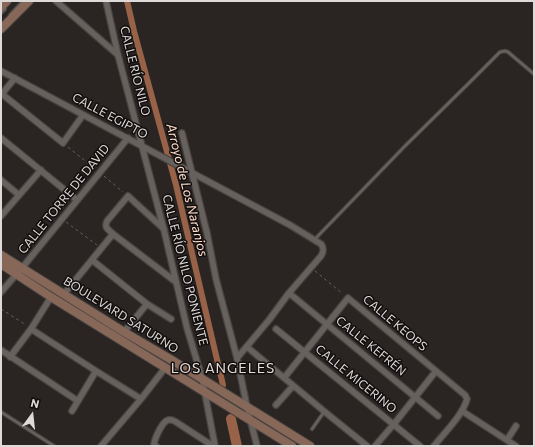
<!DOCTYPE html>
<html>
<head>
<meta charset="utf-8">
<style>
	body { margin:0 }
	#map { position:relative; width:535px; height:447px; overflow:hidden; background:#2a2522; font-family:Commissioner,sans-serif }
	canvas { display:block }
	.frame { position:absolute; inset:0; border:2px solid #dedad9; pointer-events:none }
	.north { position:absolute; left:12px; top:395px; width:40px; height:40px; -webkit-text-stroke:3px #110e0d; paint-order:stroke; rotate:15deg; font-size:11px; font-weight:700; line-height:16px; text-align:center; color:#dedad9 }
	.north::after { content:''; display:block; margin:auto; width:14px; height:18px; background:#dedad9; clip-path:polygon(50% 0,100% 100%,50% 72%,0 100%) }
</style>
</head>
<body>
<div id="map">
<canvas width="535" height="447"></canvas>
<div class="frame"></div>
<div class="north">N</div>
</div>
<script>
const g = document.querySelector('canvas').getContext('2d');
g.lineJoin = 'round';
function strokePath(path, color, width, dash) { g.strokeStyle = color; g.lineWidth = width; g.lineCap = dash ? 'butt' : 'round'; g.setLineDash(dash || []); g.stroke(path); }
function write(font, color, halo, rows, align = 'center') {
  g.font = font + ' Commissioner,sans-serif'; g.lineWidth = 3; g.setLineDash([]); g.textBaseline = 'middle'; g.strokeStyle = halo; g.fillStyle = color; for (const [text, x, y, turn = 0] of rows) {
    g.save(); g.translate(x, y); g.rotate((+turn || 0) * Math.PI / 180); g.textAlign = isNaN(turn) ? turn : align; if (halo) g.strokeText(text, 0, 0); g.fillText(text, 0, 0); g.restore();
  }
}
const canal = new Path2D(`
	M 127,1 L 134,31 L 176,185 L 223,385`);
const river = new Path2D(`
	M 231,419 L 237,446`);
const path = new Path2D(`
	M 68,147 L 95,169
	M 104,176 L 123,192
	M 66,222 L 97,245
	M 315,271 L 343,294
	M 1,309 L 26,325`);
const lane = new Path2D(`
	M 1,13 L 5,9
	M 10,15 L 23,1
	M 315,239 L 405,146 L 470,82 L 500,52 L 505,51 L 508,52 L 534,74
	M 1,412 L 54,446
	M 312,429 L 324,412`);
const street = new Path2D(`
	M 56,1 L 118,55
	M 106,1 L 118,55 L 164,230 L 187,328 L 202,378 L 215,446
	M 1,71 L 290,225 L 321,244 C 324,248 324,251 321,256 L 289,293 L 269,320 L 237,358
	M 2,94 L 63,143 L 83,115
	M 1,95 L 15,78
	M 182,133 L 207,233 L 216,279 L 237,358 L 247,407 L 257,446
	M 1,138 L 77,200
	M 1,180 L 19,195
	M 1,216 L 41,170
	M 164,229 L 128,196 L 107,221 C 104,228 108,229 113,234 L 176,282
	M 92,260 L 147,304 L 171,319
	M 1,292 L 22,268 L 128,138
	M 289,293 L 438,416
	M 64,294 L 113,234
	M 31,329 L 96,371 L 141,399
	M 276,329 L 420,446
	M 124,332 L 147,304
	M 247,347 L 325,412 L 367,446
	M 1,350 L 78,401
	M 10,357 L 31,329 L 51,297
	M 284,378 L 348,298 L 465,395 L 467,399 C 463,415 444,433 434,446
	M 276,405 L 293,386
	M 72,411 L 96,371
	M 462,411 L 516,446
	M 507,440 L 516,426
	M 101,446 L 141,399 L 165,368
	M 156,446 L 154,444 C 155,438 161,425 166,421 C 169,419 173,420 176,422 L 213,446
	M 375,446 L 394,424 L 436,371`);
const secondary = new Path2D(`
	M 1,7 L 7,1
	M 1,29 L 29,1
	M 1,255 L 124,332 L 170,359 L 310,446
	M 1,264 L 51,297 L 292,446`);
const streetNames = [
	["CALLE RÍO NILO",135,71,76],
	["CALLE EGIPTO",110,116,28],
	["CALLE TORRE DE DAVID",64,199,-51],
	["CALLE RÍO NILO PONIENTE",185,270,76],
	["BOULEVARD SATURNO",121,315,32],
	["CALLE KEOPS",395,323,40],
	["CALLE KEFRÉN",371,346,39],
	["CALLE MICERINO",356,379,39]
];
const waterNames = [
	["Arroyo de Los Naranjos",187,190,76]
];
const quarterNames = [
	["LOS ANGELES",223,368]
];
strokePath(canal, '#986249', 6);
strokePath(river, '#986249', 10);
strokePath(lane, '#474341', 4.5);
strokePath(street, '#474341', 8);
strokePath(secondary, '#474341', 10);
strokePath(path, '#65605e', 1, [3, 3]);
strokePath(lane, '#67615e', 2.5);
strokePath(street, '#67615e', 5.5);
strokePath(secondary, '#876757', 8);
write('12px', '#dedad9', '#110e0d', streetNames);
write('italic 13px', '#fddbcb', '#110e0d', waterNames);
g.letterSpacing = '1px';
write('14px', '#e4dcd9', '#110e0d', quarterNames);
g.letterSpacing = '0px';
</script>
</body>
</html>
